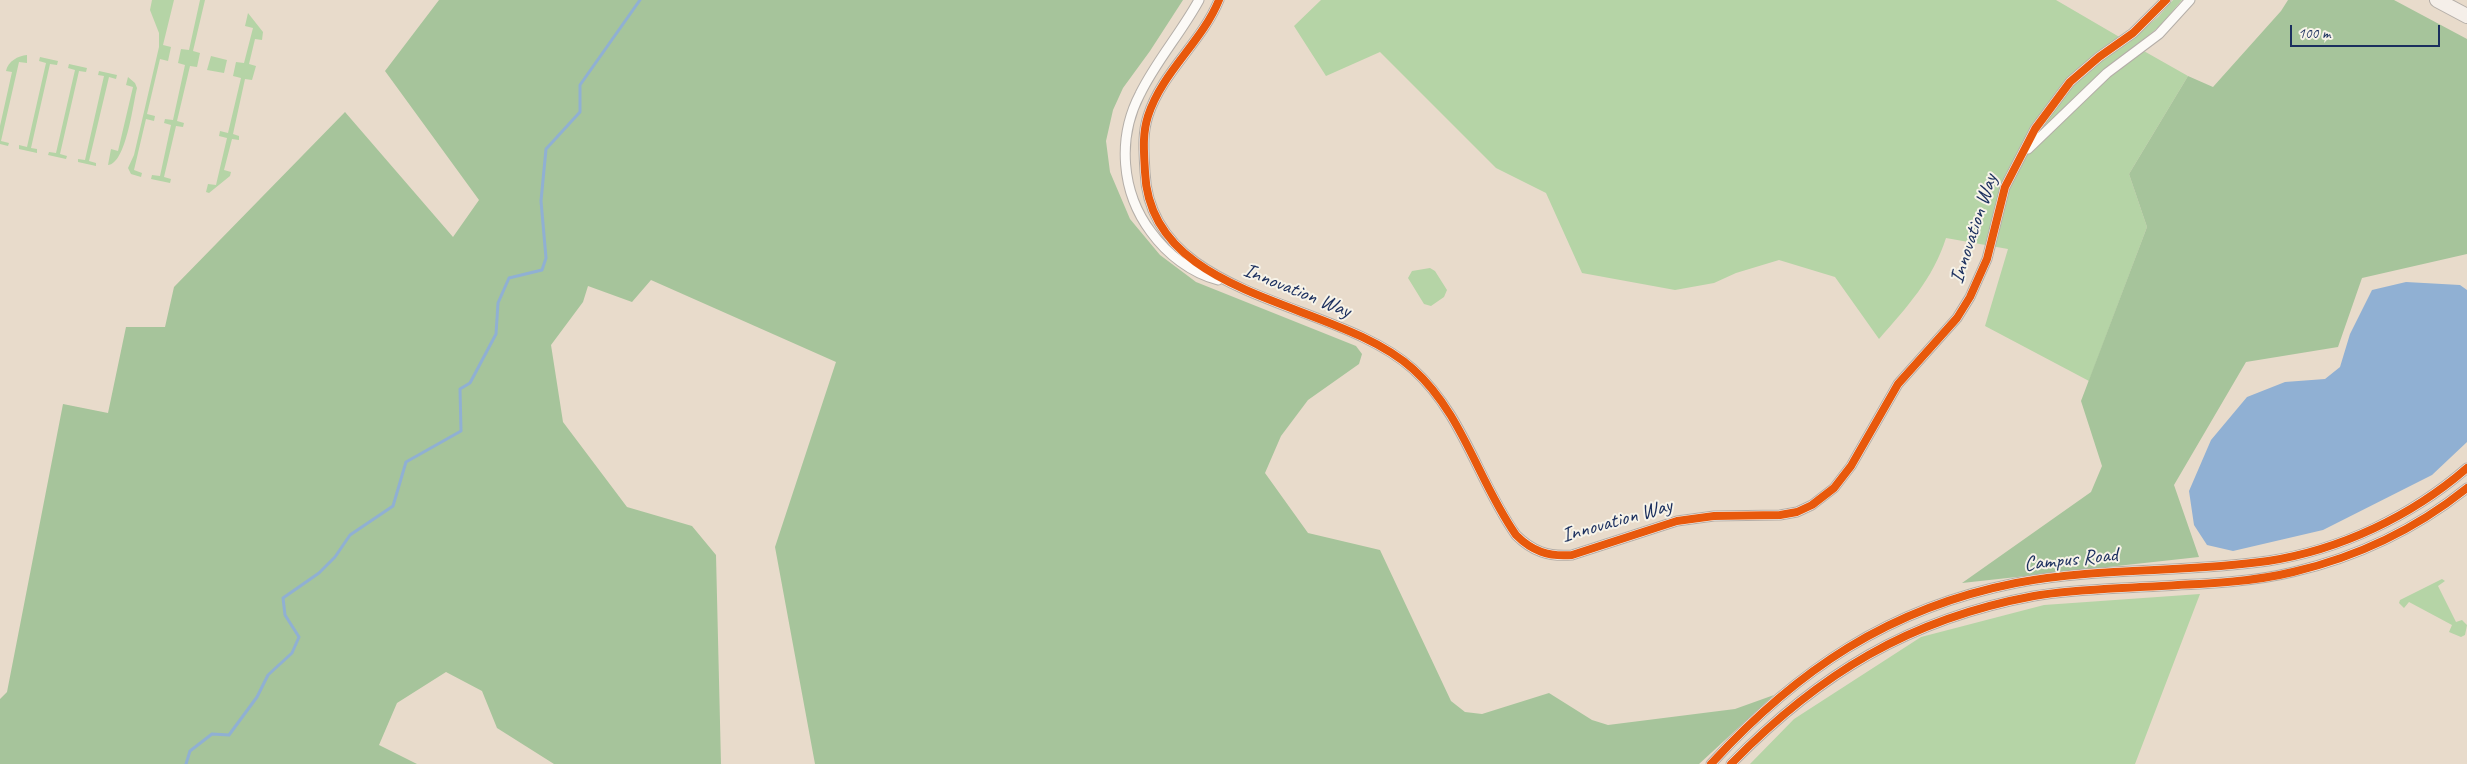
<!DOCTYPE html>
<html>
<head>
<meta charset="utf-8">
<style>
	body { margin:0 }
	#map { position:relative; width:2467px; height:764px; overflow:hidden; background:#e8dbcb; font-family:Caveat,sans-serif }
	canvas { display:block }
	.scale { position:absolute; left:2290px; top:25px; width:150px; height:22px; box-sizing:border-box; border:2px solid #1b2f5e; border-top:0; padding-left:6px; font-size:15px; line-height:18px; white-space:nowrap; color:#1b2f5e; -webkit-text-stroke:4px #f7f3e8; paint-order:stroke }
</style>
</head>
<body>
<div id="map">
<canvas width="2467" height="764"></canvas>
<div class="scale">100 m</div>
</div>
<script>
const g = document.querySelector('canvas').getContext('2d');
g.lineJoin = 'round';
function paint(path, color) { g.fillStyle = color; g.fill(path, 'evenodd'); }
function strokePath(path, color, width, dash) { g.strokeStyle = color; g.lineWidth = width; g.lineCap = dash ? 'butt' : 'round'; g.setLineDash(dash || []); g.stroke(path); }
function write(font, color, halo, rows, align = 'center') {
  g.font = font + ' Caveat,sans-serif'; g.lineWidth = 4; g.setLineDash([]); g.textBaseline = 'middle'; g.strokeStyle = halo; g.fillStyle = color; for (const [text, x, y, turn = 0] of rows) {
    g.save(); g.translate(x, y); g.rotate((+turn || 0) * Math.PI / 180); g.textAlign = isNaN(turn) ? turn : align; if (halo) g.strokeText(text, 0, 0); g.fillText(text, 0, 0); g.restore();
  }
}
const green = new Path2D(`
	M 152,0 L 174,0 L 163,45 L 171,47 L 168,61 L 160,59 L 147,114 L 155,116 L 154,121 L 146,119 L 134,170 L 142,173 L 141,177 L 131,174 L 128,168 L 134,155 L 159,47 L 159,33 L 150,10 Z
	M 200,0 L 205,0 L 193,51 L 200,53 L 197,67 L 190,66 L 177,121 L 184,123 L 183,127 L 176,126 L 164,177 L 171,179 L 170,183 L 151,179 L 152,175 L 160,176 L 171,125 L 164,123 L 165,119 L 173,120 L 185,65 L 178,63 L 181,49 L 189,50 Z
	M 1321,0 L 2056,0 L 2128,42 L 2158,17 L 2173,0 L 2182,0 L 2160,26 L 2135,46 L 2188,76 L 2129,174 L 2147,227 L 2089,381 L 1985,326 L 2008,249 L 1946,238 C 1933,279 1907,307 1879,339 L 1835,277 L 1779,260 L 1736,273 L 1714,283 L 1675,290 L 1582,273 L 1546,193 L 1496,168 L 1380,52 L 1326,76 L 1294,26 Z
	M 248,13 L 263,32 L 262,40 L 255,39 L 249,64 L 256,66 L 252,80 L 245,79 L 233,134 L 239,136 L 239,140 L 232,139 L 224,170 L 231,172 L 230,176 L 209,193 L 206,192 L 208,184 L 216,185 L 227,138 L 219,136 L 220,131 L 228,133 L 241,78 L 233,76 L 236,62 L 244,63 L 253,28 L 245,26 Z
	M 27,55 L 27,63 L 19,62 L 1,141 L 9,143 L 8,146 L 0,144 L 0,126 L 12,72 L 6,71 C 8,61 18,56 27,55 Z
	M 211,56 L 227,60 L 224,73 L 207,70 Z
	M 40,57 L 58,61 L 57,65 L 50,64 L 31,148 L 37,149 L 37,153 L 19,149 L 19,145 L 27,147 L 46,63 L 39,61 Z
	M 69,64 L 87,68 L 86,72 L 79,71 L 60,154 L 67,156 L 66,159 L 48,155 L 49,152 L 56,153 L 75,70 L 68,68 Z
	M 99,71 L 117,75 L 116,79 L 109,77 L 89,161 L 96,163 L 96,166 L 78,162 L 78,159 L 85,160 L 104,76 L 98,75 Z
	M 128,77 L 135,83 L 137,88 C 133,104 126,164 108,165 L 111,149 L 118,151 L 133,87 L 126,85 Z
	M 1430,268 L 1435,271 L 1447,290 L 1444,297 L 1431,306 L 1424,304 L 1408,278 L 1412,271 Z
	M 2442,579 L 2445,581 L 2438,586 L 2456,622 L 2462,620 L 2467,625 L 2465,635 L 2461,637 L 2449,632 L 2452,625 L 2409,602 L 2404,608 L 2399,603 L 2400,600 Z
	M 2200,594 L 2135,764 L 1750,764 L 1794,719 L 1921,637 L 2044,605 Z`);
const forest = new Path2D(`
	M 439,0 L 1183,0 L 1150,51 L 1123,88 L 1113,110 L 1106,141 L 1110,172 L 1130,219 L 1160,255 L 1196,282 L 1356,346 L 1362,354 L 1359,364 L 1308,400 L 1281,436 L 1265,473 L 1308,533 L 1380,550 L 1451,701 L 1465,712 L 1482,714 L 1549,693 L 1592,720 L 1608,725 L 1735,709 L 1774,695 L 1699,764 L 815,764 L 775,547 L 836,362 L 651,280 L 632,302 L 588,286 L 583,302 L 551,345 L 563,422 L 627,507 L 692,526 L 716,555 L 721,764 L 554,764 L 497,728 L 482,691 L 446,672 L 397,703 L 379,745 L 417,764 L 0,764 L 0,699 L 7,692 L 63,404 L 108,413 L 126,327 L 165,327 L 174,287 L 345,112 L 453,237 L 479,200 L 385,71 Z
	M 2288,0 L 2394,0 L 2467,39 L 2467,254 L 2362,278 L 2338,347 L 2246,362 L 2174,485 L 2199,557 L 1962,583 L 2091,492 L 2102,466 L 2081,401 L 2147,227 L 2129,174 L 2188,76 L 2213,87 L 2281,11 Z`);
const water = new Path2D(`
	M 2406,282 L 2460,285 L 2467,290 L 2467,442 L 2432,475 L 2323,530 L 2233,551 L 2207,545 L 2194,525 L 2189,491 L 2211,440 L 2247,397 L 2285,382 L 2325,379 L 2340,367 L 2350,334 L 2372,290 Z`);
const stream = new Path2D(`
	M 186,764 L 190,751 L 212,734 L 229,735 L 257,697 L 268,675 L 292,653 L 299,637 L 285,615 L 283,598 L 319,573 L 335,557 L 350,535 L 393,506 L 406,462 L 461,431 L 460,389 L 470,383 L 496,334 L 498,303 L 509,278 L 542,270 L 546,258 L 541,201 L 546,149 L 580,112 L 580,85 L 640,0`);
const minor = new Path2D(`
	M 1199,0 C 1181,33 1156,61 1140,94 C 1117,138 1121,192 1151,232 C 1167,254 1191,273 1218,280
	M 1219,0 C 1202,42 1162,72 1148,116 C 1142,135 1144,152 1145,172 C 1150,301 1336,299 1413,369 C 1463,414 1478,481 1516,535 C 1532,551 1548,557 1572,555 L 1677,521 L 1714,516 L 1780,515 L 1797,512 L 1812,505 L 1834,488 L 1851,466 L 1898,384 L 1957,318 L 1970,297 L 1987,259 L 2005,187 L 2035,129 L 2070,82 L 2099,57 L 2133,33 L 2166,0
	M 2028,149 L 2107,73 L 2159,34 L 2190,0
	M 1711,764 C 1797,670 1889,608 2016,583 C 2099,567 2184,573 2268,561 C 2340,550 2412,516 2467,468
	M 1731,764 C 1819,674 1909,619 2034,596 C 2069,590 2105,589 2140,587 C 2190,584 2244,584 2293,572 C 2357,557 2416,529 2467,488`);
const secondary = new Path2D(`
	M 2437,0 L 2467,16`);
const cycleway = new Path2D(`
	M 1219,0 C 1202,42 1162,72 1148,116 C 1142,135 1144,152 1145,172 C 1150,301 1336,299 1413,369 C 1463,414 1478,481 1516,535 C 1532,551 1548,557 1572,555 L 1677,521 L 1714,516 L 1780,515 L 1797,512 L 1812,505 L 1834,488 L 1851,466 L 1898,384 L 1957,318 L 1970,297 L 1987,259 L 2005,187 L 2035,129 L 2070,82 L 2099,57 L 2133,33 L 2166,0
	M 1711,764 C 1797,670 1889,608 2016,583 C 2099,567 2184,573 2268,561 C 2340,550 2412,516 2467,468
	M 1731,764 C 1819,674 1909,619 2034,596 C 2069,590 2105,589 2140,587 C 2190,584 2244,584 2293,572 C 2357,557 2416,529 2467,488`);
const streetNames = [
	["Innovation Way",1974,229,-72],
	["Innovation Way",1297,291,22],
	["Innovation Way",1617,521,-16],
	["Campus Road",2071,560,-6]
];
paint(green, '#b5d4a6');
paint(forest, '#a6c49b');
paint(water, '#90b0d3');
strokePath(stream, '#90b0d3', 3);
strokePath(minor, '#b4aea8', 11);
strokePath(secondary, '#b4aea8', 16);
strokePath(minor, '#fcfaf7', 9);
strokePath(secondary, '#f5efe9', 14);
strokePath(cycleway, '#e8590c', 8);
write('21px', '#1b2f5e', '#f7f3e8', streetNames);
</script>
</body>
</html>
